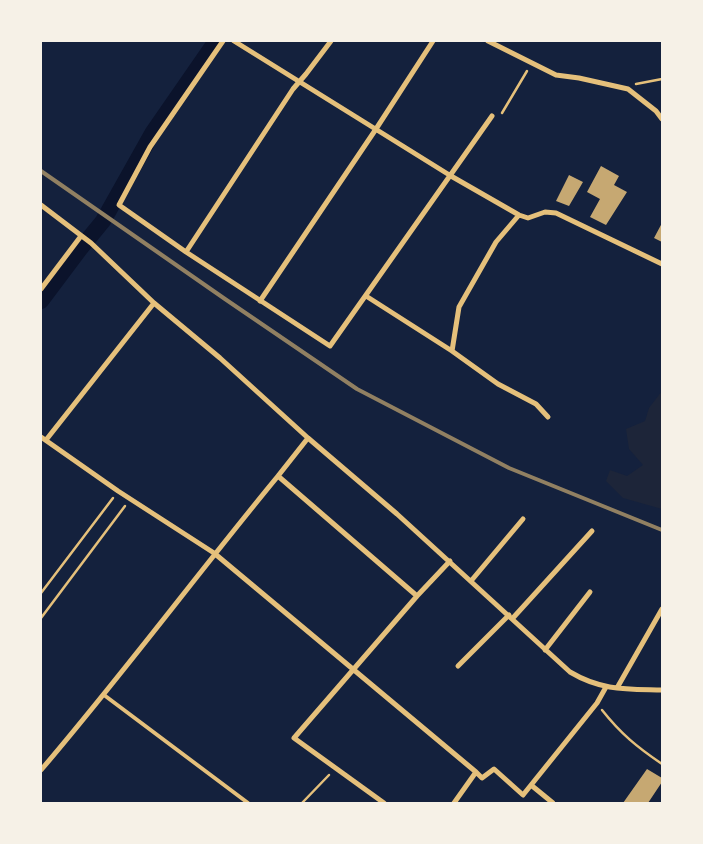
<!DOCTYPE html>
<html>
<head>
<meta charset="utf-8">
<style>
	body { margin:0 }
	#map { position:relative; width:703px; height:844px; overflow:hidden; background:#14213d; font-family:"Space Grotesk",sans-serif }
	canvas { display:block }
	.frame { position:absolute; inset:0; border:42px solid #f6f1e7; pointer-events:none }
</style>
</head>
<body>
<div id="map">
<canvas width="703" height="844"></canvas>
<div class="frame"></div>
</div>
<script>
const g = document.querySelector('canvas').getContext('2d');
g.lineJoin = 'round';
function paint(path, color) { g.fillStyle = color; g.fill(path, 'evenodd'); }
function strokePath(path, color, width, dash) { g.strokeStyle = color; g.lineWidth = width; g.lineCap = dash ? 'butt' : 'round'; g.setLineDash(dash || []); g.stroke(path); }
const green = new Path2D(`
	M 662,391 L 662,509 L 623,498 L 606,481 L 610,470 L 627,476 L 643,465 L 629,449 L 626,429 L 645,421 L 649,408 Z`);
const canal = new Path2D(`
	M 41,301 L 80,249 L 103,221 L 153,132 L 216,41`);
const building = new Path2D(`
	M 601,166 L 619,176 L 614,185 L 627,192 L 606,225 L 590,217 L 600,199 L 587,192 Z
	M 569,175 L 583,182 L 569,206 L 556,201 Z
	M 662,223 L 662,242 L 654,238 Z
	M 647,769 L 662,778 L 662,782 L 648,803 L 623,803 Z`);
const path = new Path2D(`
	M 636,84 L 662,79
	M 502,113 L 527,71
	M 41,593 L 113,498
	M 41,618 L 125,506
	M 602,710 C 621,734 637,747 662,764
	M 302,803 L 329,775`);
const service = new Path2D(`
	M 104,695 L 248,803`);
const minor = new Path2D(`
	M 223,41 L 150,147 L 119,205 L 186,252 L 330,346 L 492,116
	M 234,41 L 451,176 L 519,215 L 528,218 L 545,212 L 556,213 L 662,264
	M 488,41 L 556,75 L 579,78 L 628,89 L 656,111 L 662,119
	M 41,205 L 91,243 L 154,303 L 220,358 L 308,438 L 397,514 L 570,672 C 602,691 627,689 662,690
	M 186,252 L 293,89 L 306,74 L 331,41
	M 41,289 L 81,236
	M 366,296 L 452,351 L 498,384 L 536,404 L 548,417
	M 260,301 L 376,129 L 433,41
	M 452,351 L 459,307 L 496,242 L 519,215
	M 41,437 L 118,491 L 214,553 L 476,772
	M 46,440 L 154,303
	M 278,476 L 308,438
	M 471,581 L 523,519
	M 512,619 L 592,531
	M 545,650 L 590,592
	M 458,666 L 509,615
	M 617,688 L 662,609
	M 41,770 C 123,674 198,573 278,476 L 417,596 L 450,561
	M 531,785 L 553,803
	M 384,803 L 294,738 L 417,596
	M 454,803 L 476,772 L 482,778 L 494,769 L 523,795 L 597,703 L 606,687`);
const rail = new Path2D(`
	M 41,171 L 225,299 L 357,389 L 509,468 L 662,530`);
paint(green, '#1d2539');
strokePath(canal, '#0b132b', 16);
paint(building, '#c6a872');
strokePath(path, '#e5c07b', 2.5);
strokePath(service, '#e5c07b', 4);
strokePath(minor, '#e5c07b', 5);
strokePath(rail, '#918062', 4);
</script>
</body>
</html>
